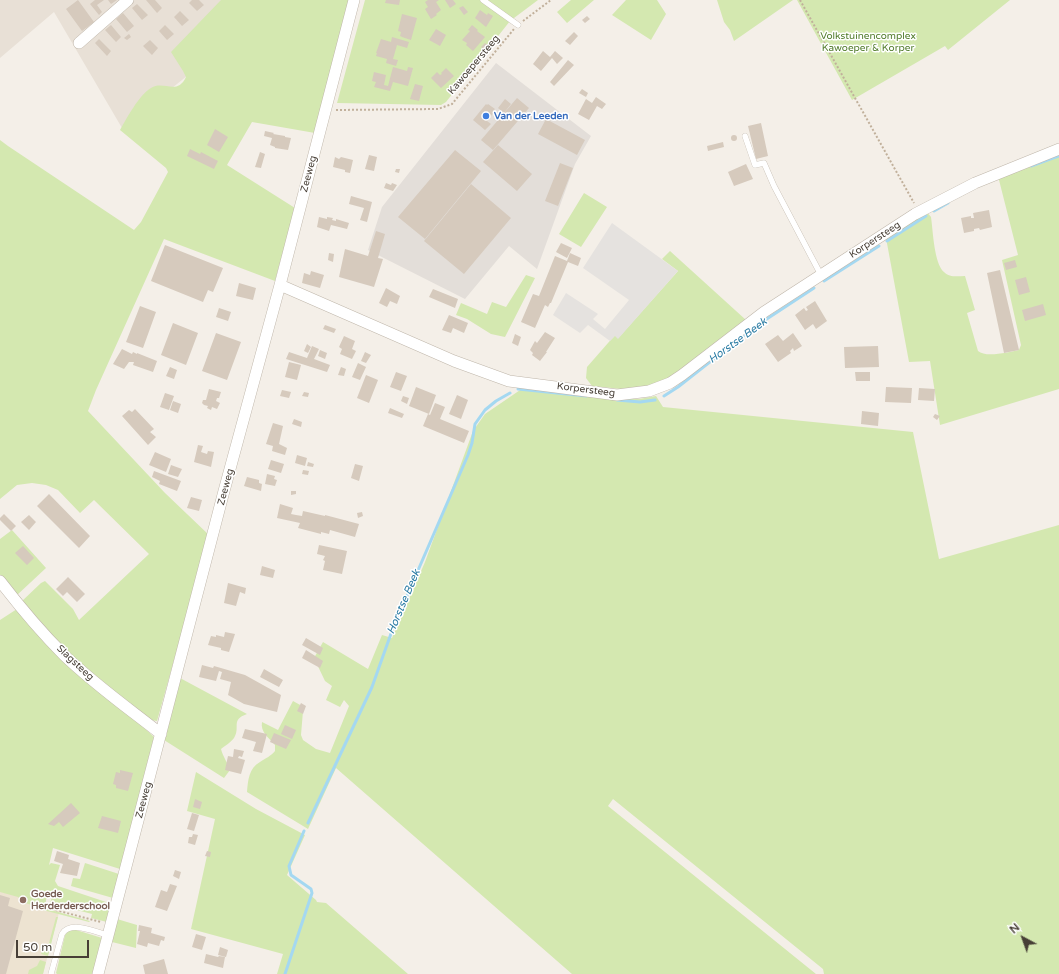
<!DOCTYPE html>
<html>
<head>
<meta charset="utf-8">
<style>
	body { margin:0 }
	#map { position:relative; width:1059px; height:974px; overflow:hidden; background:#f4efe8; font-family:"Varela Round",sans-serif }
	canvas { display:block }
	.north { position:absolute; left:1003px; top:918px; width:40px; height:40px; -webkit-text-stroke:3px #fff; paint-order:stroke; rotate:319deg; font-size:11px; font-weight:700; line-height:16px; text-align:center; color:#473f36 }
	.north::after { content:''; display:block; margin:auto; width:14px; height:18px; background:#473f36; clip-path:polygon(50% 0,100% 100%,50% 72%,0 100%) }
	.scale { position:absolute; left:16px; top:940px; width:73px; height:18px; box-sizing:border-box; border:2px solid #473f36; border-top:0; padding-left:5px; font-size:12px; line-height:14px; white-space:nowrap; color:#473f36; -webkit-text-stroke:3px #fff; paint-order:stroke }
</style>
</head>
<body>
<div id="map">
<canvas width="1059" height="974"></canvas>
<div class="north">N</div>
<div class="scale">50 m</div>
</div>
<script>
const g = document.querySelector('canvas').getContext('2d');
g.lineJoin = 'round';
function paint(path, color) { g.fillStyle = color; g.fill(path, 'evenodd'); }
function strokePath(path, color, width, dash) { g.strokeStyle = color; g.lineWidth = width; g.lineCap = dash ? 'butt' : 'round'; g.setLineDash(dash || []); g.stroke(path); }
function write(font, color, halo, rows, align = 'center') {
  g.font = font + ' "Varela Round",sans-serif'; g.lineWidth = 3; g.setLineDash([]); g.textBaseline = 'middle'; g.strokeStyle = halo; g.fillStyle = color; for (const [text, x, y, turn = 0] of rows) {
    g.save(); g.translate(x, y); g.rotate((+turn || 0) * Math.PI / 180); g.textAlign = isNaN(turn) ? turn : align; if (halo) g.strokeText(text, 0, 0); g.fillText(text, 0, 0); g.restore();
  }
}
const residential = new Path2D(`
	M 0,0 L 282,0 L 122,128 L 54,12 L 0,58 Z`);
const industrial = new Path2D(`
	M 496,63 L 591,136 L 575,164 L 537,269 L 509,246 L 465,299 L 368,250 L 382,207 Z`);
const education = new Path2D(`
	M 0,861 L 49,885 L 45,905 L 60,909 L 43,974 L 0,974 Z`);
const green = new Path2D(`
	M 221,0 L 350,0 L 315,133 L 252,122 L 227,165 L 295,208 L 275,281 L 164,239 L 96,390 L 88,411 L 165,493 L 209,535 L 157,721 L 151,720 L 145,716 L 72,658 L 21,602 L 41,583 L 45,581 L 73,609 L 79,620 L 149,554 L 94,500 L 80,513 L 58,490 L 46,485 L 32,483 L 17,485 L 0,499 L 0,140 L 8,146 L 134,230 L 141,222 L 168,172 L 166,168 L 120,130 C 127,118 139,95 151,88 C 164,80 177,96 186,77 L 183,71 L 171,52 Z
	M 365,0 L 538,0 L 510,21 L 446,102 L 441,105 L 337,103 Z
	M 571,0 L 594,0 L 567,23 L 557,12 Z
	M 626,0 L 657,0 L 666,14 L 651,40 L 612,15 Z
	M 717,0 L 793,0 L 734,41 L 730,30 L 724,22 Z
	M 797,0 L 1010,0 L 948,50 L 945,46 L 852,100 Z
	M 1059,151 L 1059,389 L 940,425 L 930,361 L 909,362 L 886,238 L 926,211 L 931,217 C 933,230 934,264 944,272 C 950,278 958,276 965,276 L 975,310 L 967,313 L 978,351 C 986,358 1009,352 1019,350 L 1021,345 L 1002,260 L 1018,255 L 998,176 Z
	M 584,193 L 607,207 L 581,247 L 559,234 Z
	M 670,251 L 746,320 L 663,383 L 631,390 L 592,386 L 586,378 L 587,367 L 615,335 L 618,338 L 678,271 L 662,259 Z
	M 526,275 L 535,278 L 505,337 L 491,334 L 467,319 L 456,315 L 461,303 L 487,314 L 492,302 L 506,307 Z
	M 526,386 L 624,399 L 639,399 L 656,396 L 663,407 L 913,432 L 939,559 L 1059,525 L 1059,974 L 824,974 L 823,969 L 613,799 L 608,806 L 816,974 L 572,974 L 336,768 L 308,829 L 247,792 C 248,780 249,768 260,762 C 266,758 271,756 275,751 L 275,745 C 269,738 260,732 262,722 L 278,730 L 293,701 L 302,706 L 303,711 L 301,735 L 303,740 L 316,749 L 330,753 L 349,706 L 344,700 L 340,707 L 326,700 L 332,686 L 325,681 L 314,658 L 323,642 L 368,669 L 382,635 L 392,638 L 425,562 L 473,431 L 485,414 Z
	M 12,530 L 46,568 L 16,596 L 0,576 L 0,539 Z
	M 17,609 L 154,737 L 120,869 L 53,848 L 49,865 L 51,863 L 60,865 L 55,881 L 58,886 L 109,903 L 111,905 L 107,922 L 91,918 L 92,914 L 50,903 L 52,897 L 47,896 L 45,905 L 32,905 L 25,903 L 18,897 L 0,892 L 0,620 Z
	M 180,678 L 247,714 C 230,720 241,727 234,738 C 231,742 225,746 221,749 C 223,757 228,763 230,770 L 224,778 L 164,740 Z
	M 196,772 L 256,809 L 305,835 L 287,875 L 316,900 L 317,902 L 326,903 L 408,974 L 277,974 L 283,954 L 191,929 L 215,819 L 187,811 Z
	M 85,863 L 119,874 L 113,898 L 71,886 L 73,878 L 80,879 Z
	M 44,908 L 90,921 L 89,922 L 43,910 Z
	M 56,917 L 58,917 L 48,956 L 41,954 L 44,947 L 49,943 Z
	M 117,919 L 137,925 L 136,948 L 112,942 Z
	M 73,929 L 102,938 L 94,974 L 57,974 L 56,973 L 65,935 L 68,931 Z
	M 40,960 L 46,962 L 43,974 L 28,974 L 29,970 L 37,966 Z`);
const parking = new Path2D(`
	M 612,223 L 678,271 L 618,339 L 615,336 L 610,341 L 588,325 L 580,333 L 553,315 L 566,293 L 598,314 L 593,319 L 605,329 L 629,300 L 583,268 Z`);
const stream = new Path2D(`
	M 1031,166 L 1059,156
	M 934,211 L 948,203
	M 887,241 L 926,216
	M 824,281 L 879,246
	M 518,389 L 586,396
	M 664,396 L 678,387 L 753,328 L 814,288
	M 617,400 L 640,402 L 655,400
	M 308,823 L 372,687 L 393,628 L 468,455 L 472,443 L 475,424 L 485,410 L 496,401 L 510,393
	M 285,974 L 312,893 L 311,889 L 291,875 L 289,866 L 304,831`);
const building = new Path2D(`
	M 78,0 L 94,22 L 82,31 L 66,9 Z
	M 95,0 L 104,0 L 97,5 L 102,12 L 99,15 L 90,4 Z
	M 108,0 L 117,0 L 111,4 Z
	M 146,0 L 155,0 L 162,8 L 157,13 Z
	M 192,0 L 199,0 L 204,5 L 197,11 L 189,3 Z
	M 386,0 L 400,0 L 399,5 L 385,3 Z
	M 428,0 L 439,0 L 436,2 L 441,10 L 436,14 L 437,15 L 431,19 L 425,9 L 428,7 L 425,2 Z
	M 445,0 L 453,0 L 456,4 L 450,8 Z
	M 137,4 L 148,15 L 142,20 L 132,8 Z
	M 463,6 L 468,12 L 464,15 L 459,8 Z
	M 480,10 L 487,15 L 488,13 L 493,16 L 486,27 L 475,18 Z
	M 180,11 L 189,20 L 182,26 L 174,17 Z
	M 123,13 L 134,26 L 127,32 L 116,19 Z
	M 402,14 L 417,18 L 411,40 L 402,37 L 400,36 L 401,32 L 398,31 Z
	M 587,16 L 590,19 L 585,23 L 582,20 Z
	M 111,25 L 121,37 L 116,42 L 105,30 Z
	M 165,25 L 174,34 L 167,40 L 159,31 Z
	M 472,25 L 478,30 L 477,31 L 485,37 L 473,51 L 466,45 L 467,43 L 462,40 L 470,31 L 468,30 Z
	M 436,29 L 446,35 L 440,46 L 429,40 Z
	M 574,32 L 578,36 L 570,45 L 565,41 Z
	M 129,34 L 131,37 L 127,40 L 124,38 Z
	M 392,37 L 409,42 L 407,48 L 397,45 L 393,59 L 398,60 L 396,66 L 386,63 L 387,59 L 376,56 L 377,53 L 376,53 L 381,39 L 391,42 Z
	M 99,39 L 111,51 L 107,56 L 95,43 Z
	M 150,40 L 158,48 L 152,55 L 143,46 Z
	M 485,43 L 489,46 L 486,50 L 481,47 Z
	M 543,51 L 550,57 L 555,51 L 563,58 L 557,64 L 552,58 L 541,71 L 533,64 Z
	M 568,60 L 574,65 L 554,86 L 550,82 Z
	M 393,67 L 407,71 L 408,67 L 413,68 L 408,86 L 393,82 L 390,91 L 374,87 L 376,82 L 372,81 L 374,72 L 386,75 L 384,85 L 388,86 Z
	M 446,68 L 454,76 L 441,88 L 431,78 L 437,72 L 440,75 L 442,74 L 441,73 Z
	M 415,84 L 423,86 L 419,101 L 410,99 Z
	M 582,89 L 588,93 L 586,97 L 579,93 Z
	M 596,97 L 606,104 L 602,109 L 597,106 L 589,120 L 578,114 L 586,99 L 592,103 Z
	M 517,98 L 529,108 L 493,150 L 481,140 Z
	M 505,99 L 511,104 L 504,113 L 498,108 Z
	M 486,104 L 487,105 L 488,104 L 495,109 L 493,111 L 494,112 L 487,121 L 491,124 L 485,130 L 473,120 Z
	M 546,119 L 585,140 L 577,155 L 538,134 Z
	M 761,123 L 768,156 L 756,159 L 748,126 Z
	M 215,129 L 228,137 L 219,152 L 207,145 Z
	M 265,131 L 274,133 L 273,134 L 285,136 L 285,137 L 291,138 L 288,150 L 275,148 L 275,147 L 270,145 L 272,138 L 264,136 Z
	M731 138a3 3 0 1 1 6 0a3 3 0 1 1-6 0Z
	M 723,142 L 724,147 L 708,151 L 707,146 Z
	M 498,145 L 532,174 L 517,191 L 483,162 Z
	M 190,149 L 200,154 L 201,152 L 218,161 L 214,169 L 187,156 Z
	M 455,150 L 481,171 L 425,239 L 398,217 Z
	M 260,152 L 265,154 L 261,168 L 255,167 Z
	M 369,155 L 377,157 L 374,171 L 365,169 Z
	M 335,157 L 339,159 L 341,157 L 353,160 L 350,173 L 345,172 L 345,170 L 333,167 Z
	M 560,163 L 573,168 L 558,206 L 545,201 Z
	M 746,164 L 753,179 L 734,186 L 728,172 Z
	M 396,169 L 400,169 L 399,173 L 395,172 Z
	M 386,183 L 391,185 L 392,183 L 397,185 L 393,191 L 384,188 Z
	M 471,184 L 511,218 L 464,274 L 424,241 Z
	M 351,196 L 372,202 L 367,222 L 360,220 L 364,208 L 349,204 Z
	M 989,210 L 992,227 L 980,230 L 979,228 L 974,229 L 974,231 L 964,233 L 961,218 L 971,216 L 971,218 L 974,218 L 973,213 Z
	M 319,217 L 327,219 L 327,217 L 333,218 L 332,220 L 336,221 L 336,219 L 349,223 L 347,229 L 331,225 L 329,231 L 317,227 Z
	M 376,231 L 385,234 L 378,258 L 383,259 L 374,287 L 339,277 L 345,249 L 368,256 Z
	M 561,243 L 572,248 L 567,258 L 556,252 Z
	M 165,245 L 223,268 L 213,292 L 208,290 L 203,302 L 151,281 Z
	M 329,253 L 334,254 L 333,262 L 328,260 Z
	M 570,253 L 581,258 L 578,266 L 568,262 L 551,303 L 550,303 L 548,307 L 545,305 L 535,328 L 521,322 L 533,294 L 539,296 L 555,256 L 567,261 Z
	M 1015,260 L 1017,267 L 1006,270 L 1004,263 Z
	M 1000,270 L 1019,350 L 1004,353 L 987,273 Z
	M 311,271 L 324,275 L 320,288 L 302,283 L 304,273 L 310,275 Z
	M 1026,277 L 1030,292 L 1019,295 L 1015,280 Z
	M 239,283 L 256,288 L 253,300 L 236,296 Z
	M 386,288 L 400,296 L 397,304 L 390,301 L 387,307 L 379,303 Z
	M 433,289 L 458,299 L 455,308 L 429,297 Z
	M 815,301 L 827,321 L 816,329 L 813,324 L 805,330 L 795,315 L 804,308 L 806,311 L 808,310 L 806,307 Z
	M 1043,304 L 1046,315 L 1025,321 L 1022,310 Z
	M 140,306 L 156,312 L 143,348 L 126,342 Z
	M 219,308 L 231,312 L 228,321 L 216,317 Z
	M 449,315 L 468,323 L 464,333 L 453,328 L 451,333 L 442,330 Z
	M 173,323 L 198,333 L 186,365 L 161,355 Z
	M 325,325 L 336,329 L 334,333 L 323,329 Z
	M 545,332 L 555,338 L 546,352 L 547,352 L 540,361 L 532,355 L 533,353 L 530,350 L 535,341 L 537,343 Z
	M 216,333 L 241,342 L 227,380 L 202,371 Z
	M 793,333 L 802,346 L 794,351 L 793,348 L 790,351 L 791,353 L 778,362 L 765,344 L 778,335 L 783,341 Z
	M 515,334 L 521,337 L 518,346 L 512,343 Z
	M 344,336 L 355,341 L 352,349 L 356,351 L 352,359 L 340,354 L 342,349 L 339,347 Z
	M 307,344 L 311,347 L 308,353 L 304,351 Z
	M 312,346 L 319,349 L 314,359 L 330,365 L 327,372 L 286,359 L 289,352 L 307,358 Z
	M 878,346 L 879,367 L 845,368 L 844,347 Z
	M 122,349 L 132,354 L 133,352 L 137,354 L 137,353 L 157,361 L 153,372 L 133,365 L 134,362 L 129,362 L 124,369 L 113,364 Z
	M 320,350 L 327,353 L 325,359 L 318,356 Z
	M 365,352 L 371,355 L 366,363 L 361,361 Z
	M 289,362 L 301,365 L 297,380 L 285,377 Z
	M 358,363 L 366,367 L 360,380 L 352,377 Z
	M 170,367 L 177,370 L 174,379 L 166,376 Z
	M 341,367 L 346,369 L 344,376 L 338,375 Z
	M 396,372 L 407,376 L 401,391 L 390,387 Z
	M 855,372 L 870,372 L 870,381 L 856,381 Z
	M 366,375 L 378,380 L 369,403 L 357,398 Z
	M 416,387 L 436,395 L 429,414 L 409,406 Z
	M 886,387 L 912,388 L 911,403 L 885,402 Z
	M 919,388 L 935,389 L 934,401 L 918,400 Z
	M 209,389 L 221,392 L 219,398 L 217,398 L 216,401 L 220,403 L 217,409 L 212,407 L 211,410 L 207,408 L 208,406 L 204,405 L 202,403 L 203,400 L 206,400 Z
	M 282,390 L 291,392 L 289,398 L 280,396 Z
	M 304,392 L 309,393 L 308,397 L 302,396 Z
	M 165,393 L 174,396 L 169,410 L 160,407 Z
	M 457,395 L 468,400 L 461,419 L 449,414 Z
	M 403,396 L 409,398 L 407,404 L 401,401 Z
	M 173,401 L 181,404 L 178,413 L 170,410 Z
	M 435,403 L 445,407 L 440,419 L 469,431 L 464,443 L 423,426 L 428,414 L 430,415 Z
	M 390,408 L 404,414 L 402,418 L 388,413 Z
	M 135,409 L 154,429 L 150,432 L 156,437 L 148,445 L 122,416 L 129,410 L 132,412 Z
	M 862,411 L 879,413 L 878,426 L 861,424 Z
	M 935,414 L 940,416 L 937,420 L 933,417 Z
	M 294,419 L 302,422 L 301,427 L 292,424 Z
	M 273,423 L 283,426 L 279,444 L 287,448 L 285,455 L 272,451 L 273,446 L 266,444 Z
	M 198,445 L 203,446 L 201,452 L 207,454 L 208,451 L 214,452 L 211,467 L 194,462 Z
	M 155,452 L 171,459 L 166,472 L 149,465 Z
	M 297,455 L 307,458 L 305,466 L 295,463 Z
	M 271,460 L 284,464 L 281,473 L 268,469 Z
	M 308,462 L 314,464 L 313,467 L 307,466 Z
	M 355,464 L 363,466 L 359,481 L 351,478 Z
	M 171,465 L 182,469 L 178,477 L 168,474 Z
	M 303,470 L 309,471 L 308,475 L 302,474 Z
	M 154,471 L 181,481 L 177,491 L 159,484 L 160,481 L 152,477 Z
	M 267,474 L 275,476 L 274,479 L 277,480 L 275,486 L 265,484 Z
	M 247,477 L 259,480 L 259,483 L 262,484 L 261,491 L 244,486 Z
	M 291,491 L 296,491 L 296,494 L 291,495 Z
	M 49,494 L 90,536 L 79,548 L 37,506 Z
	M 191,497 L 202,500 L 199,511 L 187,508 Z
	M 280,504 L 293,508 L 291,514 L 296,515 L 302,516 L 303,511 L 325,516 L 325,515 L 359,524 L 355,537 L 330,530 L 329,534 L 321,532 L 321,534 L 298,528 L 300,523 L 277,518 Z
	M 362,512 L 363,516 L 358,518 L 357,513 Z
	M 4,514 L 16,526 L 11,531 L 0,520 L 0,518 Z
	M 29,515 L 36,522 L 29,530 L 21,522 Z
	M 319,545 L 347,551 L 342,574 L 323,570 L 325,561 L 323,560 L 325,556 L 317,554 Z
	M 23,546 L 34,558 L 27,565 L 15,553 Z
	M 262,566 L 275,570 L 273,578 L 260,575 Z
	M 68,577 L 85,594 L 77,602 L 67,592 L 63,596 L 56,589 Z
	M 228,583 L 246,588 L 245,594 L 240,592 L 236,606 L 224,603 Z
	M 225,632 L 235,634 L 229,652 L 221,650 L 221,648 L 208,645 L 211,636 L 216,637 L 216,635 L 224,637 Z
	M 306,638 L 323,648 L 320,655 L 302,645 Z
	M 306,650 L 323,661 L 320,668 L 302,658 Z
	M 202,665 L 213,668 L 214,666 L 245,675 L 281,695 L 277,712 L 244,704 L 228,695 L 231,682 L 220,679 L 222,672 L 219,671 L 216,681 L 199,677 Z
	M 264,669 L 283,680 L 279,687 L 260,677 Z
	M 301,703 L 306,706 L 303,714 L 297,711 Z
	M 285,725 L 296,730 L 292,739 L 281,734 Z
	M 245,729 L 267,734 L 262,753 L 253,751 L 256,742 L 242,738 Z
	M 274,733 L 291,740 L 286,749 L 270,742 Z
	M 234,749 L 244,751 L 242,757 L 239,756 L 238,758 L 245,760 L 241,774 L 225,770 L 228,756 L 233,757 Z
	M 120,770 L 133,773 L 128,791 L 116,788 L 116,785 L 113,784 L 116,772 L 120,773 Z
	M 195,799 L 202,802 L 200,809 L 193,807 Z
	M 71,803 L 80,813 L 63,827 L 59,822 L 54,826 L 48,824 Z
	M 192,813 L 199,815 L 194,831 L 187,829 Z
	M 102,816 L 121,821 L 118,833 L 98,828 Z
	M 193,834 L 198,835 L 195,845 L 188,843 L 189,837 L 192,837 Z
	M 57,851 L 69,855 L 68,859 L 80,863 L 77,876 L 60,873 L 63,864 L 54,861 Z
	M 207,851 L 211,852 L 210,857 L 205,856 Z
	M 175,870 L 181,872 L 179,879 L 173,876 Z
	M 170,884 L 177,886 L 167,911 L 155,907 L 161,890 L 167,892 Z
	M 0,895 L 10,898 L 8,906 L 23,911 L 6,974 L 0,974 Z
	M 139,925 L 152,928 L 151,933 L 165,937 L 164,941 L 161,940 L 159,946 L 148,943 L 147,947 L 137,944 L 140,931 L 138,931 Z
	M 196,934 L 206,937 L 202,950 L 192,947 Z
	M 220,947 L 228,950 L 226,957 L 218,955 Z
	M 206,954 L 218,957 L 219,956 L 225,957 L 223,968 L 204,963 Z
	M 164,959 L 168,974 L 145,974 L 143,965 Z`);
const path = new Path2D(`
	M 800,0 L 914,203
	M 523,21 L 551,0
	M 336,110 L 438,109 L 452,104 L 514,29
	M 44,907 L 101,922`);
const service = new Path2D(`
	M 483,0 L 518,25
	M 745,136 L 755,165 L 764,163 L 774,186 L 821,275
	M 51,974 L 62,934 C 71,920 95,932 108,935`);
const minor = new Path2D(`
	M 79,43 L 128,0
	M 280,285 L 454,361 L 509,381 L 617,395 L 649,391 L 670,383 L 682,375 L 764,312 L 915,214 L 975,183 L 1059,149
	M 0,581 C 20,607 41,632 64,655 C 94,684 128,708 161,734
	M 98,974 L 224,491 L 280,285 L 354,0`);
const markers = [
	[486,116,4,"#3f7fe0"],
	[23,900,4,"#8d6e63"]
];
const parkNames = [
	["Volkstuinencomplex",868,36],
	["Kawoeper & Korper",868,48]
];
const streetNames = [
	["Kawoepersteeg",474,65,-50],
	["Zeeweg",309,174,-75],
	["Korpersteeg",875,240,-33],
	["Korpersteeg",586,390,7],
	["Zeeweg",226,487,-75],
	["Slagsteeg",75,663,43],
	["Zeeweg",144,800,-75]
];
const shopNames = [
	["Van der Leeden",494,116]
];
const educationNames = [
	["Goede",31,894],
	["Herderderschool",31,906]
];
const waterNames = [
	["Horstse Beek",738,341,-36],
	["Horstse Beek",404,602,-67]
];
paint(residential, '#e8e0d6');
paint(industrial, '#e3ded9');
paint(education, '#ede3d1');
paint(green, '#d4e8b0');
paint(parking, '#e5e2df');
strokePath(stream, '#a4d8f1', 3);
paint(building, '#d6cabd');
strokePath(service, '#bfb6aa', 6);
strokePath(minor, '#bfb6aa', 12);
strokePath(path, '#c1b09b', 2, [2, 2]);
strokePath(service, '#fff', 5.5);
strokePath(minor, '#fff', 11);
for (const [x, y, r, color] of markers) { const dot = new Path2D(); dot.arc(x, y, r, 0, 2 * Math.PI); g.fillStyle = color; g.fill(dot); strokePath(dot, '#fff', 1.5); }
write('10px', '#4f7a29', '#fff', parkNames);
write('10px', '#473f36', '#fff', streetNames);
write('bold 10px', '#366cbe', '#fff', shopNames, 'left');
write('bold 10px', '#785e54', '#fff', educationNames, 'left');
write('italic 11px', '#2b7ca4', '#fff', waterNames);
</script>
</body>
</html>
